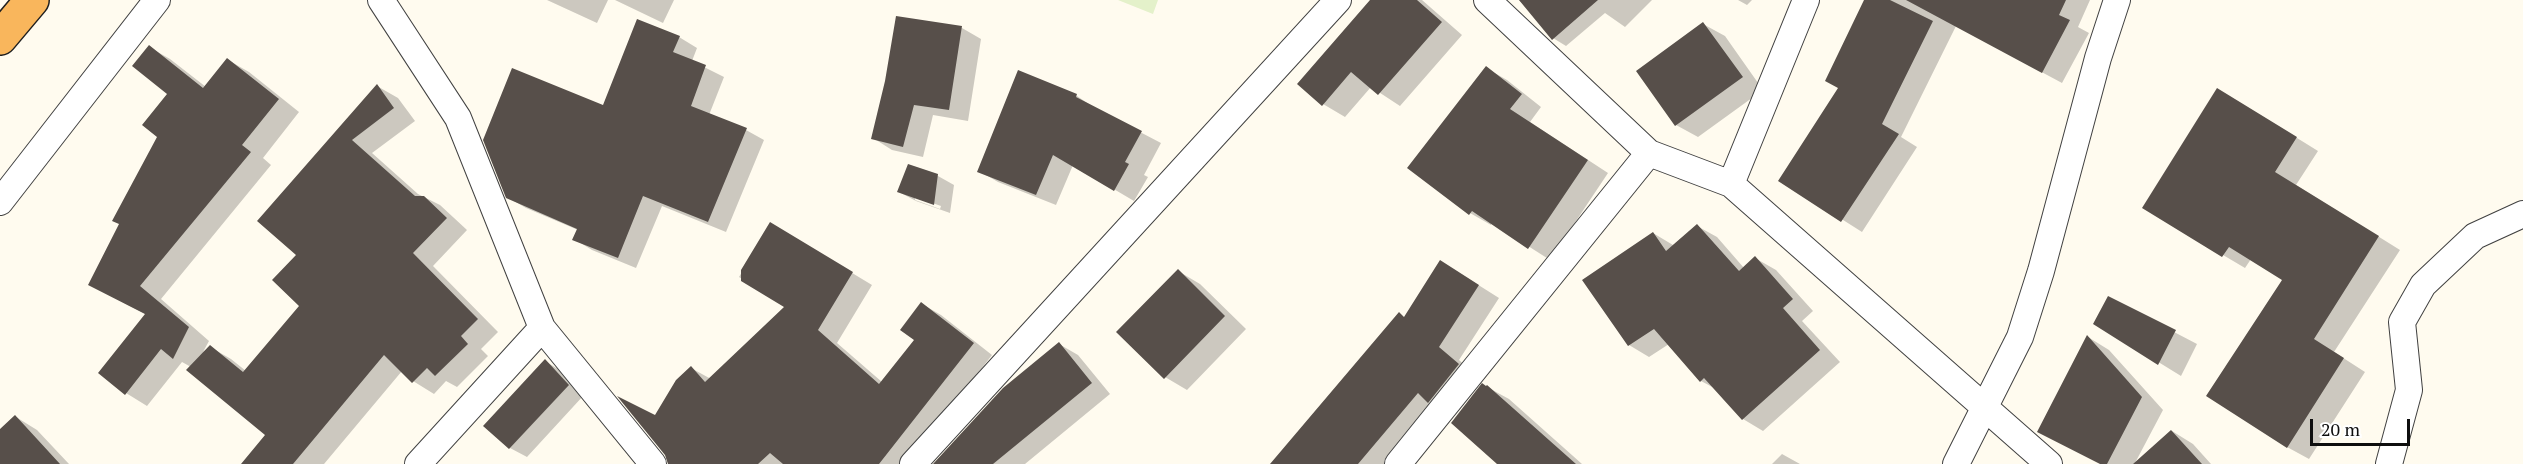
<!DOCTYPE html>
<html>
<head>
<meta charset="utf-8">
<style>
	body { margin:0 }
	#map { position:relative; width:2523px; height:464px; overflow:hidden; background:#fffbef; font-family:"PT Serif",serif }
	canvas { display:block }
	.scale { position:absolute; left:2310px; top:419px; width:100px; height:27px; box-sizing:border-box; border:3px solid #0e0e0e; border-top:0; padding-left:8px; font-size:18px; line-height:21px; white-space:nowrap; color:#0e0e0e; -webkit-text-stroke:4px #fff; paint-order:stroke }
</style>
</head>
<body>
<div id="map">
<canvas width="2523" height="464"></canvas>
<div class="scale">20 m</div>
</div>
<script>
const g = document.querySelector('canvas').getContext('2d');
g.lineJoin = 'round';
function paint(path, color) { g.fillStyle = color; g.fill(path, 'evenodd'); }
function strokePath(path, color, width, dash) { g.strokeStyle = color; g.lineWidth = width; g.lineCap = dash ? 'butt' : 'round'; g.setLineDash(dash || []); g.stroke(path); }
const pitch = new Path2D(`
	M 1118,0 L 1158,0 L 1153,14 Z`);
const shadow = new Path2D(`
	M 547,0 L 608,0 L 597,23 Z
	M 615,0 L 674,0 L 663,23 Z
	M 1372,0 L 1422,0 L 1462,35 L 1400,106 L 1371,87 L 1345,117 L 1323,104 Z
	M 1519,0 L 1652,0 L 1625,27 L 1605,13 L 1566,46 L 1553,38 Z
	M 1738,0 L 1752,0 L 1747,5 Z
	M 1866,0 L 2090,0 L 2078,27 L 2089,33 L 2062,83 L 1956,26 L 1901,137 L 1917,147 L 1862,232 L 1780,180 L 1840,88 Z
	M 897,18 L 962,28 L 981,39 L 968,121 L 933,115 L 923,157 L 892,150 L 873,138 L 887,81 Z
	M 1703,24 L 1725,36 L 1763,90 L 1698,137 L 1676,125 Z
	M 679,37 L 697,48 L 692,61 L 724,77 L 709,115 L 746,130 L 764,140 L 726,232 L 662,206 L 636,268 L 592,250 L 574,239 L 578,230 L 526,208 L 507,197 Z
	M 149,47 L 170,59 L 206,87 L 228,60 L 249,72 L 299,112 L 263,158 L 271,165 L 161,299 L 209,341 L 203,352 L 210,347 L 231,359 L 246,371 L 301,305 L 298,255 L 377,86 L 398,98 L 415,121 L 372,153 L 418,194 L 440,205 L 467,230 L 433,266 L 498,332 L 481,349 L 488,356 L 457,387 L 446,381 L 434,394 L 413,381 L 402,371 L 324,464 L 243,464 L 268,435 L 191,367 L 182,362 L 147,406 L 126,393 L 147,315 L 90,285 L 121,224 L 158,136 L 169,94 Z
	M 1486,68 L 1507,80 L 1541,107 L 1530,122 L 1608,173 L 1550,260 L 1492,223 L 1491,225 L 1470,213 L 1409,168 Z
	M 1019,72 L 1077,96 L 1096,109 L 1161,143 L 1144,175 L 1148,177 L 1134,201 L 1073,165 L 1056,205 L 998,182 L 979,171 Z
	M 2239,102 L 2318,151 L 2296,185 L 2400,250 L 2334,352 L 2365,372 L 2309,459 L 2287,447 L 2284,280 L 2251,259 L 2245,268 L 2223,255 Z
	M 909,166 L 938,176 L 954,185 L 950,213 L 916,201 L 899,192 ZM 915,197 L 941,206 L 940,209 L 915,200 Z
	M 771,224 L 872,285 L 837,343 L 882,382 L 916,340 L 922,304 L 941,315 L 992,355 L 907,464 L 669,464 L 655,417 L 691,368 L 711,379 L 786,306 L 739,277 Z
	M 1697,226 L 1717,237 L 1744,268 L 1755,258 L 1776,270 L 1813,311 L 1802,321 L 1840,362 L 1763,431 L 1743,419 L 1716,389 L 1701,381 L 1669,344 L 1649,357 L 1629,345 L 1584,280 L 1653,233 L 1673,245 Z
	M 1178,271 L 1200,284 L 1246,329 L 1187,390 L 1165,377 Z
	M 1461,274 L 1499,298 L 1459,360 L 1479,377 L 1389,464 L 1272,464 L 1405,318 Z
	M 2109,298 L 2197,344 L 2181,376 L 2095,323 Z
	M 2088,337 L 2109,350 L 2163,410 L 2135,463 L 2172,431 L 2193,444 L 2211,464 L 2101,464 Z
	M 1059,344 L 1078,355 L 1110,394 L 1025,464 L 935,464 Z
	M 545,361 L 561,371 L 584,395 L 527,457 L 510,448 L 485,425 Z
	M 1487,387 L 1509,399 L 1582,464 L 1500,464 Z
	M 16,417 L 37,430 L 69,464 L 0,464 L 0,431 Z
	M 1782,454 L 1800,464 L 1772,464 Z`);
const building = new Path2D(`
	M 1370,0 L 1417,0 L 1442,22 L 1378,95 L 1351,72 L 1322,106 L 1297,84 Z
	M 1519,0 L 1598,0 L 1552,40 Z
	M 1864,0 L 1890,0 L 1933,21 L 1882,124 L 1899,134 L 1841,222 L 1778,181 L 1838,88 L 1825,81 Z
	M 1906,0 L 2066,0 L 2059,15 L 2070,20 L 2042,73 Z
	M 896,16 L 962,26 L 949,110 L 914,105 L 903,147 L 871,139 L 885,81 Z
	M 637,19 L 680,36 L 673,52 L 706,65 L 691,106 L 747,128 L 708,222 L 643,196 L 618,258 L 572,240 L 577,229 L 506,198 L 483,140 L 512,68 L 603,105 Z
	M 1703,22 L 1743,77 L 1675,126 L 1636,71 Z
	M 149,45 L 203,88 L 227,58 L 279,99 L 242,145 L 251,152 L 140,286 L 189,327 L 173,359 L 161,349 L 125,395 L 98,373 L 145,314 L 88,285 L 119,224 L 112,221 L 157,137 L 142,125 L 167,94 L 132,66 Z
	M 1486,66 L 1522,94 L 1510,109 L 1588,160 L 1528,249 L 1472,211 L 1469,215 L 1407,168 Z
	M 1018,70 L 1077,94 L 1076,97 L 1142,131 L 1125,162 L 1129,164 L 1114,191 L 1053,155 L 1036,195 L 977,172 Z
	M 377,84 L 394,108 L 352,140 L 415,196 L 424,196 L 447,218 L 413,253 L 478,319 L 461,336 L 468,344 L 435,376 L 427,368 L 412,383 L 384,355 L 293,464 L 241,464 L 265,435 L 186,370 L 210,345 L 243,372 L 299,306 L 272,280 L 296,255 L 257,221 Z
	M 2217,88 L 2297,137 L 2275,172 L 2379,236 L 2314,339 L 2344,358 L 2287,448 L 2206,396 L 2282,280 L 2229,247 L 2222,257 L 2142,208 Z
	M 908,164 L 938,174 L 934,205 L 897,192 Z
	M 770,222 L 853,272 L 818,330 L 879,384 L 914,340 L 900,330 L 921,302 L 974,343 L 879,464 L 783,464 L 770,453 L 758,464 L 668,464 L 665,455 L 617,396 L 655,415 L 676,380 L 691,366 L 705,382 L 784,307 L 741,281 L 741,270 Z
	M 1697,224 L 1739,271 L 1755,256 L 1793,299 L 1783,308 L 1820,350 L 1742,420 L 1704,378 L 1700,382 L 1654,329 L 1628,346 L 1582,280 L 1653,232 L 1666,251 Z
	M 1440,260 L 1479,285 L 1439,347 L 1459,364 L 1428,403 L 1418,393 L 1358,464 L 1270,464 L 1399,312 L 1404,317 Z
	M 1178,269 L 1225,316 L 1164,379 L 1116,332 Z
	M 2108,296 L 2176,330 L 2158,365 L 2093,324 Z
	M 2087,335 L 2142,397 L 2107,464 L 2100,464 L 2037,432 Z
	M 1059,342 L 1092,383 L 993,464 L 933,464 L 1003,388 Z
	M 545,359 L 569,385 L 509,449 L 483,426 Z
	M 1482,383 L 1486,386 L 1487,385 L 1576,464 L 1497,464 L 1451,423 Z
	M 15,415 L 60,464 L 0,464 L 0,429 Z
	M 2171,430 L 2202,464 L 2133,464 Z`);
const minor = new Path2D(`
	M 381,0 L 458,118 L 542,328 L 418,464
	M 1487,0 L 1649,153 L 1731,184 L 2049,464
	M 1731,184 L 1806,0
	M 0,202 L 157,0
	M 542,328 L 653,464
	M 913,464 L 1338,0
	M 1398,464 L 1649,153
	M 1956,464 L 2020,337 L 2041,271 L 2098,58 L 2117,0
	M 2389,464 L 2409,390 L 2402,322 L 2423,285 L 2475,236 L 2523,214`);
const trunk = new Path2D(`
	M 0,38 L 32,0`);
paint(pitch, '#e4f1ca');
paint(shadow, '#0003');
paint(building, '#574f4a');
strokePath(minor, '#414141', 28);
strokePath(trunk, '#1f1f1f', 36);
strokePath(minor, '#fff', 26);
strokePath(trunk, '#f9b65c', 33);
</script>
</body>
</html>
